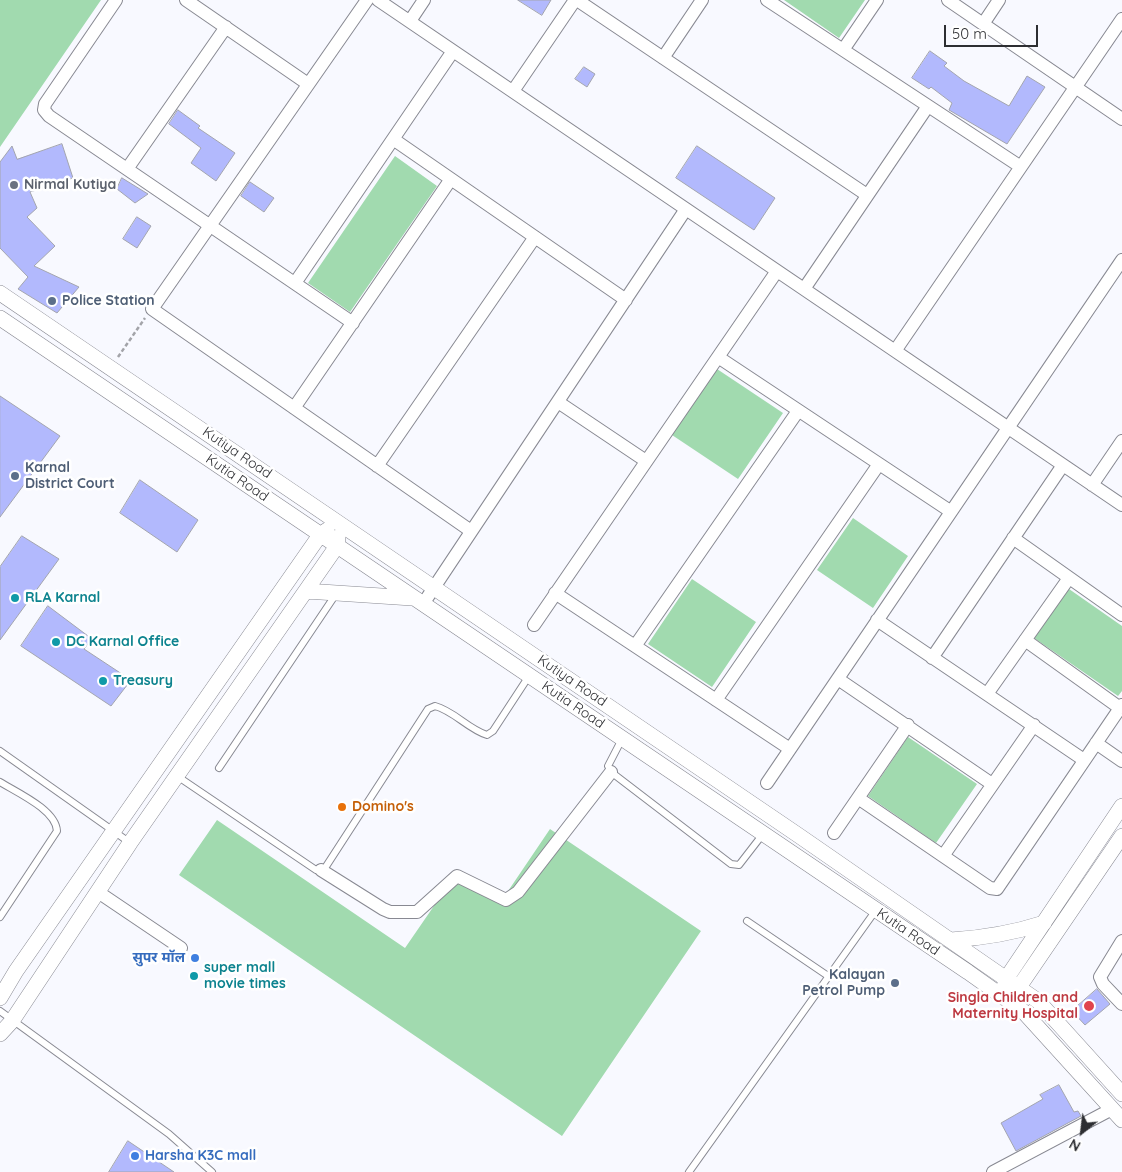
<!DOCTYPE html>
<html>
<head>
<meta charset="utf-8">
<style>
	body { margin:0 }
	#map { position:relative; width:1122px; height:1172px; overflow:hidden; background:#f8f9ff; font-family:Quicksand,sans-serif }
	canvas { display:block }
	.north { position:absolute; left:1057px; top:1107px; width:50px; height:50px; -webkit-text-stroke:4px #fff; paint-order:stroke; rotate:209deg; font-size:14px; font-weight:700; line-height:20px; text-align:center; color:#2d2e32 }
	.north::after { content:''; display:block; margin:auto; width:18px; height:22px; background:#2d2e32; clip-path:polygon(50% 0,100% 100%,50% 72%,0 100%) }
	.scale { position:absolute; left:944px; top:25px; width:94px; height:22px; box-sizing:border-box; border:2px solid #2d2e32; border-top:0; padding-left:6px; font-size:15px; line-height:18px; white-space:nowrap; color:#2d2e32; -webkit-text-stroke:4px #fff; paint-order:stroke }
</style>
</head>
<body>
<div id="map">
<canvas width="1122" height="1172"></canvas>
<div class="north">N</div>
<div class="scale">50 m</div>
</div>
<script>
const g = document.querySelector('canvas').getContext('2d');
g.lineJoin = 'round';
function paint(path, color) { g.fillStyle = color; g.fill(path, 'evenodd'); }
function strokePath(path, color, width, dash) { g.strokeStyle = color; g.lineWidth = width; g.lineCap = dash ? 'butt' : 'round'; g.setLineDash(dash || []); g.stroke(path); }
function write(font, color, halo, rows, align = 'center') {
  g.font = font + ' Quicksand,"Noto Sans Devanagari",sans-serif'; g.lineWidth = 5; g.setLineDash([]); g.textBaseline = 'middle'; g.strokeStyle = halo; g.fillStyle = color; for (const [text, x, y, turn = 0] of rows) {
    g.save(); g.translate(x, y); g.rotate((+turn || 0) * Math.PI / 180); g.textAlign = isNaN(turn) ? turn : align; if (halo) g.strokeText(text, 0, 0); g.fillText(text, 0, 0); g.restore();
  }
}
const green = new Path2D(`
	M 0,0 L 101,0 L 0,147 Z
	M 784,0 L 865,0 L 839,38 Z
	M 395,156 L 437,186 L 350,312 L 308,283 Z
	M 717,369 L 783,413 L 738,479 L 672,435 Z
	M 853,518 L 908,556 L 873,608 L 817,570 Z
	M 692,579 L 756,622 L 712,687 L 648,644 Z
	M 1069,589 L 1122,626 L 1122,691 L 1118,696 L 1034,638 Z
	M 908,737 L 977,784 L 936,843 L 868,796 Z
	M 217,820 L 405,948 L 458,871 L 502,900 L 550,829 L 701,931 L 562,1136 L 179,875 Z`);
const building = new Path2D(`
	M 518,0 L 551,0 L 542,15 Z
	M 930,51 L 947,63 L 944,66 L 964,81 L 1009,106 L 1027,76 L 1045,87 L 1007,144 L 949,110 L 952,103 L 931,87 L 929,89 L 912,78 Z
	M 584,67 L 595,74 L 587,87 L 575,79 Z
	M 178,110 L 200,126 L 198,128 L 235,153 L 216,181 L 191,163 L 201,148 L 169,124 Z
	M 62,144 L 73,178 L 30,192 L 37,208 L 27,217 L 55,246 L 34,266 L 79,287 L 57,313 L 18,289 L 28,277 L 0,248 L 0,162 L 12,146 L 17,159 Z
	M 697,146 L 775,198 L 754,230 L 676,178 Z
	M 122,178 L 148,194 L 135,203 L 117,189 Z
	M 250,182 L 274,198 L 264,212 L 241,196 Z
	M 137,217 L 151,226 L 137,248 L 123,239 Z
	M 0,396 L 60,436 L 0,517 Z
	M 140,480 L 198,520 L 177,552 L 120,513 Z
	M 22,536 L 59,559 L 0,640 L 0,567 Z
	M 48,606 L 92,639 L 84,649 L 131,680 L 111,706 L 21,646 Z
	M 1097,989 L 1110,1004 L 1085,1025 L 1072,1011 Z
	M 1059,1085 L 1074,1112 L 1078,1111 L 1081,1116 L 1016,1151 L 1001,1123 L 1043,1099 L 1040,1095 Z
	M 128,1141 L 174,1172 L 109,1172 Z`);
const path = new Path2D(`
	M 118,357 L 145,318`);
const service = new Path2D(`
	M 622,739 L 608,766 L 611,772 L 731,864 L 739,865 L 763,834
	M 0,751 L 129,842
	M 219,768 L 336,594
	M 177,776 L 316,870 L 325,868 L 428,709 L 435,706 C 454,711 468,729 487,735 L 493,731 L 529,676
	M 0,782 C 18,793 56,810 57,831 L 0,917
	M 747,921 L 828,976
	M 0,1011 L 169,1134 L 212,1172
	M 689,1172 L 876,910`);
const minor = new Path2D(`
	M 116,0 L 45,104 L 44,110 L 49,116 L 353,323
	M 186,0 L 308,84
	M 367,0 L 152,309 L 471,531
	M 378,0 L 1122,505
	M 577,0 L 867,195
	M 767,0 L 1021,167
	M 948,0 L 1122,119
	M 410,21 L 424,0
	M 983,24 L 999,0
	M 843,50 L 877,0
	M 663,58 L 702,0
	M 513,91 L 575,0
	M 393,139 L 626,300
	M 127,169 L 226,27
	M 295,283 L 453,51
	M 804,289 L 928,106
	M 895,351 L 1122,19
	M 718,357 L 950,511
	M 558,402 L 646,461
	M 294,408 L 451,179
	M 377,466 L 535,237
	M 1092,485 L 1122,441
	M 1013,538 L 1122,615
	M 555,593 L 790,749
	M 423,604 L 686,209
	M 877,620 L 1084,760
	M 534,625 L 777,271
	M 1025,640 L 1120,708
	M 635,646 L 798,411
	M 932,658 L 1063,465
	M 838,679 L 992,784
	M 987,694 L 1069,578
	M 716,700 L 879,464
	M 1096,743 L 1122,761
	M 767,783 L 1122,260
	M 858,798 L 990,888 L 997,889 L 1122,705
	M 834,833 L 908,725
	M 943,856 L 1034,725
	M 321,870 L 383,909 L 390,912 L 417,912 L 457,876 L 506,900 L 518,892 L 611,772
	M 98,892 L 181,948
	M 1122,941 L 1100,977 L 1103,984 L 1122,1004
	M 993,1172 L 1112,1109`);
const tertiary = new Path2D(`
	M 0,293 L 798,835 L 1038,1001 L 1122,1094
	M 0,318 L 968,972 L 1023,1011 L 1122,1120
	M 306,591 L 412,598
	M 951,940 C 983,938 1013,933 1044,923
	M 1004,988 L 1006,979 L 1122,806
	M 1010,992 L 1019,987 L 1122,836
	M 0,998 L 16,971 L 320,535 L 327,530
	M 0,1034 L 12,1021 L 130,843 L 337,546 L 338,537`);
const markers = [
	[14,185,5,"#6b7280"],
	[52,301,5,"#5c6f8a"],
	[15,476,5,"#5c6f8a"],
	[15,598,5,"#0f9aa8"],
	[56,642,5,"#0f9aa8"],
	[103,681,5,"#0f9aa8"],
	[342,807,5,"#e8710a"],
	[195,958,5,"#3f7fe0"],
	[194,976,5,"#0f9aa8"],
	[895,983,5,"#5c6f8a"],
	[1089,1006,6,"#e0444e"],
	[135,1156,5,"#3f7fe0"]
];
const worshipNames = [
	["Nirmal Kutiya",24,185]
];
const serviceNames = [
	["Police Station",62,301],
	["Karnal",25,468],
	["District Court",25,484],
	["Kalayan",885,975,"right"],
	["Petrol Pump",885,991,"right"]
];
const streetNames = [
	["Kutiya Road",237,453,34],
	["Kutia Road",237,478,34],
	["Kutiya Road",572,681,34],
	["Kutia Road",573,705,34],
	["Kutia Road",908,932,34]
];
const cultureNames = [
	["RLA Karnal",25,598],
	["DC Karnal Office",66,642],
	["Treasury",113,681],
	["super mall",204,968],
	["movie times",204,984]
];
const foodNames = [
	["Domino's",352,807]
];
const shopNames = [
	["सुपर मॉल",185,958],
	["Harsha K3C mall",145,1156,"left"]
];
const healthNames = [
	["Singla Children and",1078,998],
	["Maternity Hospital",1078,1014]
];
paint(green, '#a1daaf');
paint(building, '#b2b9fd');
strokePath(building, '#a3a5ae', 1);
strokePath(service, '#888992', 8);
strokePath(minor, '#888992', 14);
strokePath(tertiary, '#888992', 16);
strokePath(path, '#a3a4a9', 2.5, [4, 2.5]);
strokePath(service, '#fff', 6);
strokePath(minor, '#fff', 12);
strokePath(tertiary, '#fff', 15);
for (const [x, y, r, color] of markers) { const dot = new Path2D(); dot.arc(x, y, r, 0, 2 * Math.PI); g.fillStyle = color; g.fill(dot); strokePath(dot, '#fff', 2); }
write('bold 14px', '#5b616d', '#fff', worshipNames, 'left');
write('bold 14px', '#4e5e75', '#fff', serviceNames, 'left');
write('14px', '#2d2e32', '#fff', streetNames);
write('bold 14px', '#0d838f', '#fff', cultureNames, 'left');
write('bold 14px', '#c56008', '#fff', foodNames, 'left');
write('bold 14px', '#366cbe', '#fff', shopNames, 'right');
write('bold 14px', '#be3a42', '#fff', healthNames, 'right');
</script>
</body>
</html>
